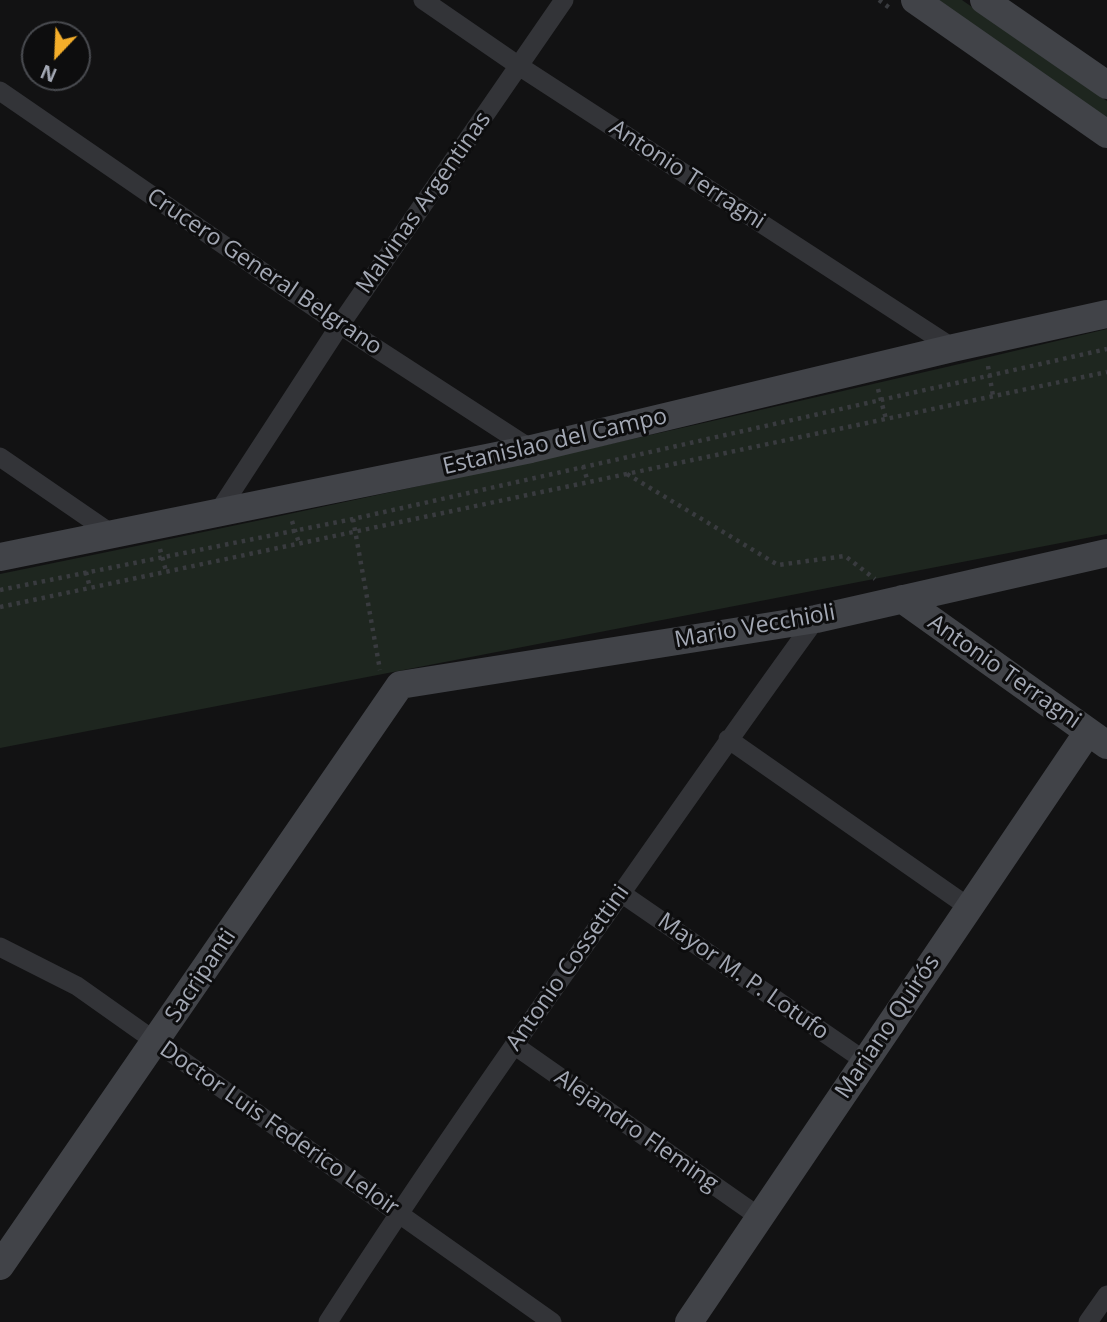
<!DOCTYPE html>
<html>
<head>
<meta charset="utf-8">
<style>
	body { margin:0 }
	#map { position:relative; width:1107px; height:1322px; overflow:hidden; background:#121213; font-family:"Open Sans",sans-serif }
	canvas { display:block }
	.north { position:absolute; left:21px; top:21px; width:70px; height:70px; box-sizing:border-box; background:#0d0d0e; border:2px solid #494b50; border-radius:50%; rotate:203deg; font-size:19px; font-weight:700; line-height:28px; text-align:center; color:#a3a8b4 }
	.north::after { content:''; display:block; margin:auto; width:24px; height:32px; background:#f4ae2a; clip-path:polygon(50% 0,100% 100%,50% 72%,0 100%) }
</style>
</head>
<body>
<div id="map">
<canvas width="1107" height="1322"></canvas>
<div class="north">N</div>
</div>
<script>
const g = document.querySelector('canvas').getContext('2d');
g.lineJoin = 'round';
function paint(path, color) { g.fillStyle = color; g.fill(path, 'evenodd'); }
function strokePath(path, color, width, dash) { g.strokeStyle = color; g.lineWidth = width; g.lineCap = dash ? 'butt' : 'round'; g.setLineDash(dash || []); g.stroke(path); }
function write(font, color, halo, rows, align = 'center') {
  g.font = font + ' "Open Sans",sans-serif'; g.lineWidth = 6; g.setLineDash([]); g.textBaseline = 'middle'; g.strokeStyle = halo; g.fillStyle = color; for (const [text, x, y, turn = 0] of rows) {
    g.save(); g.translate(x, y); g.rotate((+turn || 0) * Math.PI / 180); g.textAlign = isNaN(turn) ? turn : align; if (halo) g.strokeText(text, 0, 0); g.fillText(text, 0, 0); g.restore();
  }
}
const green = new Path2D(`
	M 935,0 L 962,0 L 1107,101 L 1107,120 Z
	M 1107,329 L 1107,534 L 0,748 L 0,574 C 370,499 739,417 1107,329 Z`);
const path = new Path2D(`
	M 879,0 L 891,9
	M 988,366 L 993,396
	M 878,389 L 886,419
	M 583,466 L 588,482
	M 627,474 L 778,565 L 845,556 L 875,579
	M 353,519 L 380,670
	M 292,521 L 299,543
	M 160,549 L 166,571
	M 86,572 L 90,588
	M 0,590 L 353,519 L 1107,349
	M 0,607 L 1107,372`);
const street = new Path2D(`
	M 423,0 L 519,66 L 953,348
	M 0,91 L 340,325 L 531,449
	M 0,457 L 112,534
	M 217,514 L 340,325 L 564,0
	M 728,739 L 970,908
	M 621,893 L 865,1061
	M 0,947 L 77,986 L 552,1322
	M 514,1045 L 758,1216
	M 328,1322 C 411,1193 498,1067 587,942 C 663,834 738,726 816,619
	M 1088,1322 L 1107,1295`);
const secondary = new Path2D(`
	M 915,0 L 1107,134
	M 984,0 L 1107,85
	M 0,557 L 531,449 L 953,348 L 1107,314
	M 902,599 L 1107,745
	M 0,1266 L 400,685 L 816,619 L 1107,553
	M 689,1322 L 1088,732`);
const streetNames = [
	["Antonio Terragni",687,175,33],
	["Malvinas Argentinas",424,203,-55],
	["Crucero General Belgrano",264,272,34],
	["Estanislao del Campo",555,442,-13],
	["Mario Vecchioli",755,627,-10],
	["Antonio Terragni",1004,672,35],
	["Antonio Cossettini",568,968,-55],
	["Sacripanti",201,976,-56],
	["Mayor M. P. Lotufo",743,977,35],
	["Mariano Quirós",888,1027,-56],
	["Doctor Luis Federico Leloir",279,1129,35],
	["Alejandro Fleming",636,1131,35]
];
paint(green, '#1e261f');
strokePath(path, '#393b3f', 4.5, [3.5, 5]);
strokePath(street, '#333438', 19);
strokePath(secondary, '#414348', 28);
write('23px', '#a3a8b4', '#0d0d0e', streetNames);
</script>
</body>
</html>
